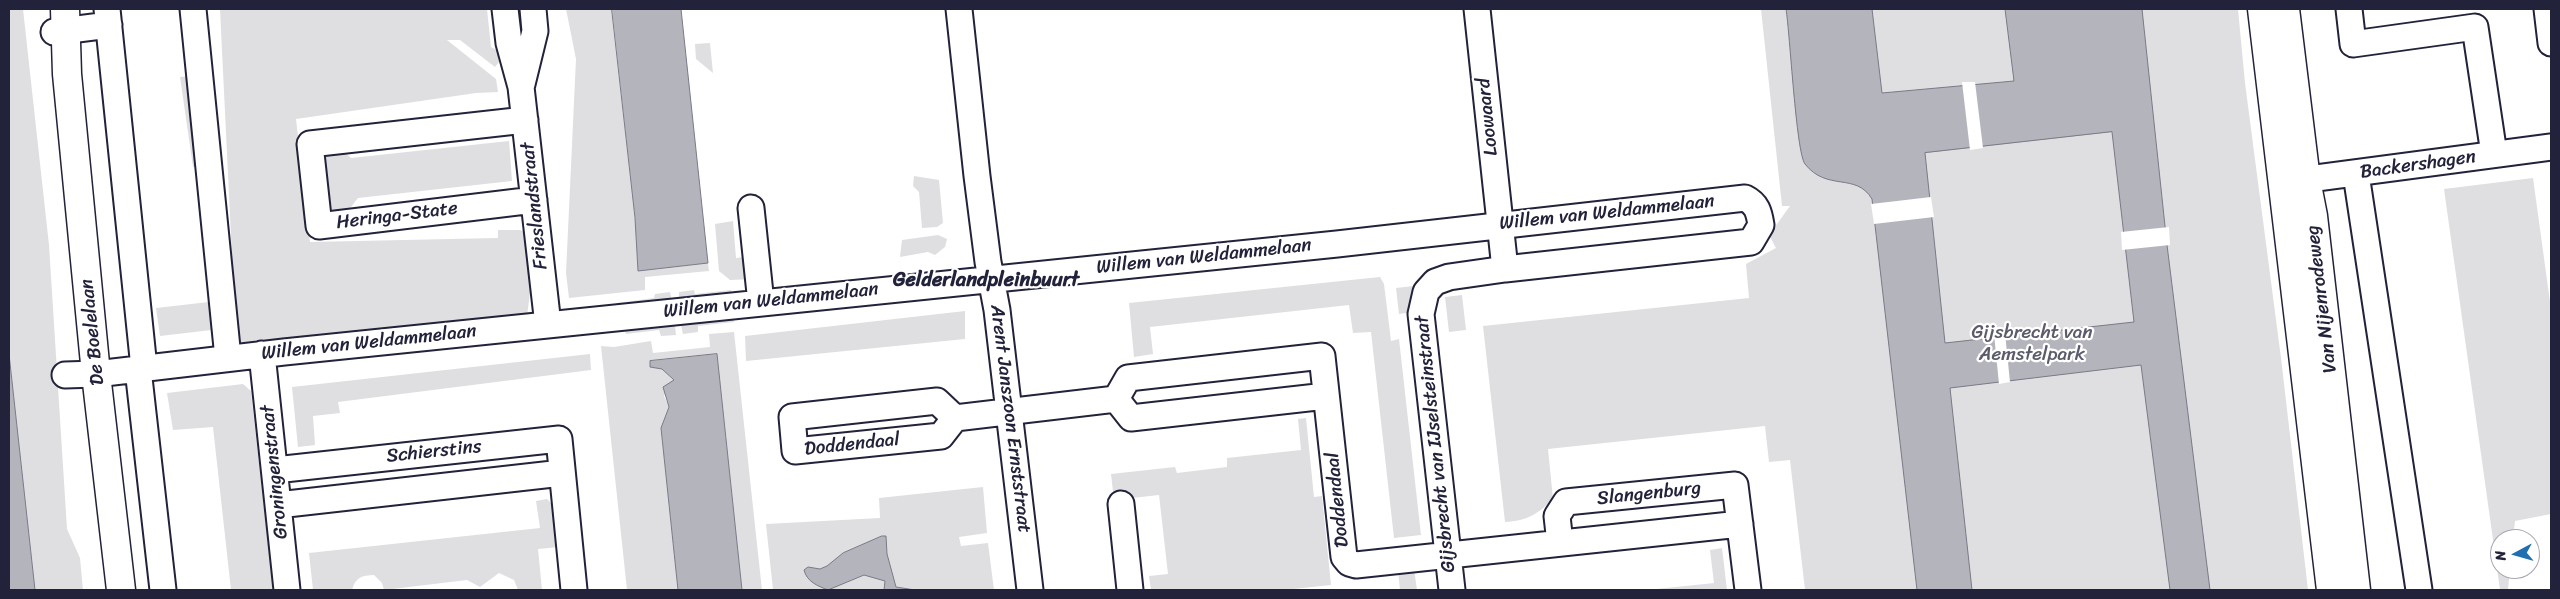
<!DOCTYPE html>
<html>
<head>
<meta charset="utf-8">
<style>
	body { margin:0 }
	#map { position:relative; width:2560px; height:599px; overflow:hidden; background:#fff; font-family:Sriracha,sans-serif }
	canvas { display:block }
	.frame { position:absolute; inset:0; border:10px solid #22223b; pointer-events:none }
	.north { position:absolute; left:2490px; top:529px; width:50px; height:50px; box-sizing:border-box; background:#fff; border:1px solid #a7a7b1; border-radius:50%; rotate:264deg; font-size:14px; font-weight:700; line-height:20px; text-align:center; color:#22223b }
	.north::after { content:''; display:block; margin:auto; width:18px; height:22px; background:#1f6fb2; clip-path:polygon(50% 0,100% 100%,50% 72%,0 100%) }
</style>
</head>
<body>
<div id="map">
<canvas width="2560" height="599"></canvas>
<div class="frame"></div>
<div class="north">N</div>
</div>
<script>
const g = document.querySelector('canvas').getContext('2d');
g.lineJoin = 'round';
function paint(path, color) { g.fillStyle = color; g.fill(path, 'evenodd'); }
function strokePath(path, color, width, dash) { g.strokeStyle = color; g.lineWidth = width; g.lineCap = dash ? 'butt' : 'round'; g.setLineDash(dash || []); g.stroke(path); }
function write(font, color, halo, rows, align = 'center') {
  g.font = font + ' Sriracha,sans-serif'; g.lineWidth = 4.5; g.setLineDash([]); g.textBaseline = 'middle'; g.strokeStyle = halo; g.fillStyle = color; for (const [text, x, y, turn = 0] of rows) {
    g.save(); g.translate(x, y); g.rotate((+turn || 0) * Math.PI / 180); g.textAlign = isNaN(turn) ? turn : align; if (halo) g.strokeText(text, 0, 0); g.fillText(text, 0, 0); g.restore();
  }
}
const green = new Path2D(`
	M 9,9 L 23,9 L 49,245 L 67,529 L 80,558 L 83,590 L 35,590 L 9,354 Z
	M 220,9 L 487,9 L 491,47 L 498,51 L 499,62 L 495,67 L 460,40 L 447,40 L 496,79 L 498,92 L 476,93 L 296,119 L 310,242 L 498,238 L 498,230 L 519,230 L 527,232 L 531,285 L 527,316 L 240,347 L 236,340 Z
	M 566,9 L 612,9 L 635,218 L 638,271 L 708,263 L 709,271 L 645,277 L 645,290 L 569,298 L 566,273 L 576,59 Z
	M 1761,9 L 2238,9 L 2245,83 L 2281,358 L 2308,590 L 1805,590 L 1790,460 L 1769,462 L 1765,426 L 1548,449 L 1553,499 C 1538,514 1527,521 1505,522 L 1483,326 L 1749,298 L 1746,264 L 1776,248 L 1769,235 L 1790,206 L 1782,206 Z
	M 710,43 L 713,73 L 696,59 L 695,44 Z
	M 193,76 L 204,166 L 193,167 L 180,77 Z
	M 509,141 L 512,181 L 358,198 L 347,212 L 336,213 L 329,207 L 322,157 L 324,150 L 337,146 L 351,158 Z
	M 914,176 L 939,180 L 943,223 L 937,227 L 922,228 L 919,192 L 913,186 Z
	M 2533,178 L 2551,309 L 2551,514 L 2515,521 L 2513,539 L 2500,539 L 2500,569 L 2510,569 L 2508,590 L 2500,590 L 2444,189 Z
	M 733,221 L 736,258 L 752,256 L 754,279 L 730,280 L 719,271 L 715,224 Z
	M 938,235 L 947,239 L 945,247 L 935,255 L 928,252 L 900,257 L 902,240 Z
	M 1380,277 L 1384,284 L 1391,341 L 1399,339 L 1421,535 L 1394,538 L 1371,332 L 1353,333 L 1349,305 L 1150,327 L 1153,354 L 1134,357 L 1129,303 Z
	M 1422,285 L 1413,312 L 1399,314 L 1396,288 Z
	M 694,290 L 695,294 L 731,290 L 731,297 L 679,301 L 679,292 Z
	M 670,292 L 672,301 L 614,308 L 617,303 L 654,298 L 655,294 Z
	M 209,295 L 220,329 L 160,336 L 156,308 L 209,302 Z
	M 1462,295 L 1466,330 L 1449,332 L 1445,297 Z
	M 965,311 L 965,339 L 746,361 L 745,336 Z
	M 733,318 L 734,322 L 698,326 L 698,332 L 683,334 L 681,325 Z
	M 675,326 L 676,335 L 661,336 L 659,330 L 626,334 L 625,331 Z
	M 734,332 L 762,590 L 742,590 L 717,354 L 662,369 L 674,380 L 664,396 L 669,407 L 661,428 L 678,590 L 627,590 L 601,346 L 614,347 L 651,341 L 653,353 L 710,347 L 709,334 Z
	M 590,354 L 591,370 L 338,402 L 340,413 L 313,416 L 315,445 L 298,447 L 292,387 Z
	M 243,384 L 251,391 L 273,590 L 231,590 L 213,427 L 173,430 L 167,393 Z
	M 1306,418 L 1314,497 L 1322,496 L 1331,585 L 1284,590 L 1151,590 L 1149,576 L 1168,574 L 1159,495 L 1114,500 L 1111,474 L 1175,467 L 1177,473 L 1227,467 L 1227,458 L 1301,450 L 1298,419 Z
	M 983,487 L 987,533 L 959,537 L 961,546 L 988,543 L 994,590 L 773,590 L 766,524 L 880,518 L 879,498 Z
	M 547,499 L 553,505 L 559,547 L 538,549 L 542,590 L 518,590 L 514,580 L 499,573 L 480,587 L 467,580 L 384,590 L 382,583 L 374,575 C 362,575 355,578 352,590 L 313,590 L 309,553 L 540,528 L 536,501 Z
	M 1722,548 L 1727,590 L 1647,590 L 1714,583 L 1710,550 Z
	M 1414,569 L 1417,590 L 1400,590 L 1398,571 Z`);
const water = new Path2D(`
	M 612,9 L 681,9 L 708,263 L 638,271 L 635,218 Z
	M 1786,9 L 1872,9 L 1882,93 L 2014,81 L 2005,9 L 2142,9 L 2167,245 L 2210,590 L 2170,590 L 2141,365 L 1950,388 L 1972,590 L 1917,590 L 1872,199 C 1856,172 1827,192 1805,164 C 1796,152 1790,33 1786,9 ZM 2112,132 L 2134,322 L 1945,343 L 1925,153 Z
	M 9,354 L 35,590 L 9,590 Z
	M 717,354 L 742,590 L 678,590 L 661,428 L 669,407 L 663,387 L 674,380 L 662,369 L 650,367 L 650,361 Z
	M 882,536 L 886,536 L 887,554 L 896,587 L 915,590 L 884,590 L 885,581 L 864,575 L 828,590 C 818,586 807,582 804,570 L 808,567 L 820,569 L 827,566 L 843,553 Z`);
const pier = new Path2D(`
	M 1962,82 L 1975,82 L 1983,148 L 1970,150 Z
	M 1931,197 L 1934,217 L 1874,224 L 1871,204 Z
	M 2169,227 L 2170,245 L 2122,250 L 2121,232 Z
	M 2005,333 L 2010,382 L 1999,384 L 1994,334 Z`);
const minor = new Path2D(`
	M 107,9 L 144,368
	M 193,9 L 228,358
	M 505,9 L 509,43 L 521,87 L 548,325
	M 959,9 L 977,176 L 988,262 L 997,310 L 1030,590
	M 1477,9 L 1505,269
	M 2349,9 L 2353,44 L 2475,27 L 2494,154
	M 2547,9 L 2551,43
	M 54,32 L 109,25
	M 522,84 L 535,31 L 533,9
	M 525,120 L 310,144 L 319,226 L 534,200
	M 2356,174 L 2419,590
	M 2286,182 L 2551,147
	M 751,208 L 761,303
	M 262,354 L 287,590
	M 138,369 L 163,590
	M 65,375 L 96,374 L 284,352 L 1337,244 L 1745,198 C 1757,204 1759,212 1761,225 L 1751,242 L 1505,269 L 1449,277 L 1435,282 L 1426,292 L 1421,314 L 1452,590
	M 1116,399 L 1128,378 L 1322,356 L 1344,557 L 1349,563 L 1356,565 L 1740,524
	M 1116,399 L 1131,418 L 1326,396
	M 955,418 L 937,401 L 792,417 L 795,451 L 941,436 L 955,418 L 1116,399
	M 275,470 L 559,439 L 574,590
	M 1121,504 L 1130,590
	M 278,505 L 562,473
	M 1560,543 L 1557,516 L 1566,502 L 1735,485 L 1748,590`);
const major = new Path2D(`
	M 65,9 L 67,74 L 96,374 L 121,590
	M 2262,9 L 2331,590
	M 2285,9 L 2306,180 L 2313,216 L 2356,590`);
const streetNames = [
	["Loowaard",1488,117,-96],
	["Backershagen",2418,165,-8],
	["Frieslandstraat",535,206,-96],
	["Willem van Weldammelaan",1607,213,-6],
	["Heringa-State",397,216,-7],
	["Willem van Weldammelaan",1204,257,-6],
	["Van Nijenrodeweg",2322,299,-97],
	["Willem van Weldammelaan",771,301,-6],
	["De Boelelaan",93,332,-96],
	["Willem van Weldammelaan",369,343,-6],
	["Arent Janszoon Ernststraat",1010,419,83],
	["Gijsbrecht van IJselsteinstraat",1436,444,-96],
	["Doddendaal",852,445,-6],
	["Schierstins",434,452,-6],
	["Groningenstraat",275,472,-96],
	["Slangenburg",1649,494,-6],
	["Doddendaal",1338,500,-96]
];
const parkNames = [
	["Gijsbrecht van",2032,333],
	["Aemstelpark",2032,355]
];
const neighbourhoodNames = [
	["Gelderlandpleinbuurt",986,281]
];
paint(green, '#dfdfe2');
paint(water, '#b4b4bc');
strokePath(water, '#7a7a88', 1);
paint(pier, '#fff');
strokePath(minor, '#22223b', 29);
strokePath(major, '#22223b', 31);
strokePath(minor, '#fff', 25);
strokePath(major, '#fff', 28);
write('19px', '#22223b', '#fff', streetNames);
write('19px', '#5b5b6d', '#fff', parkNames);
write('bold 20px', '#22223b', '#fff', neighbourhoodNames);
</script>
</body>
</html>
